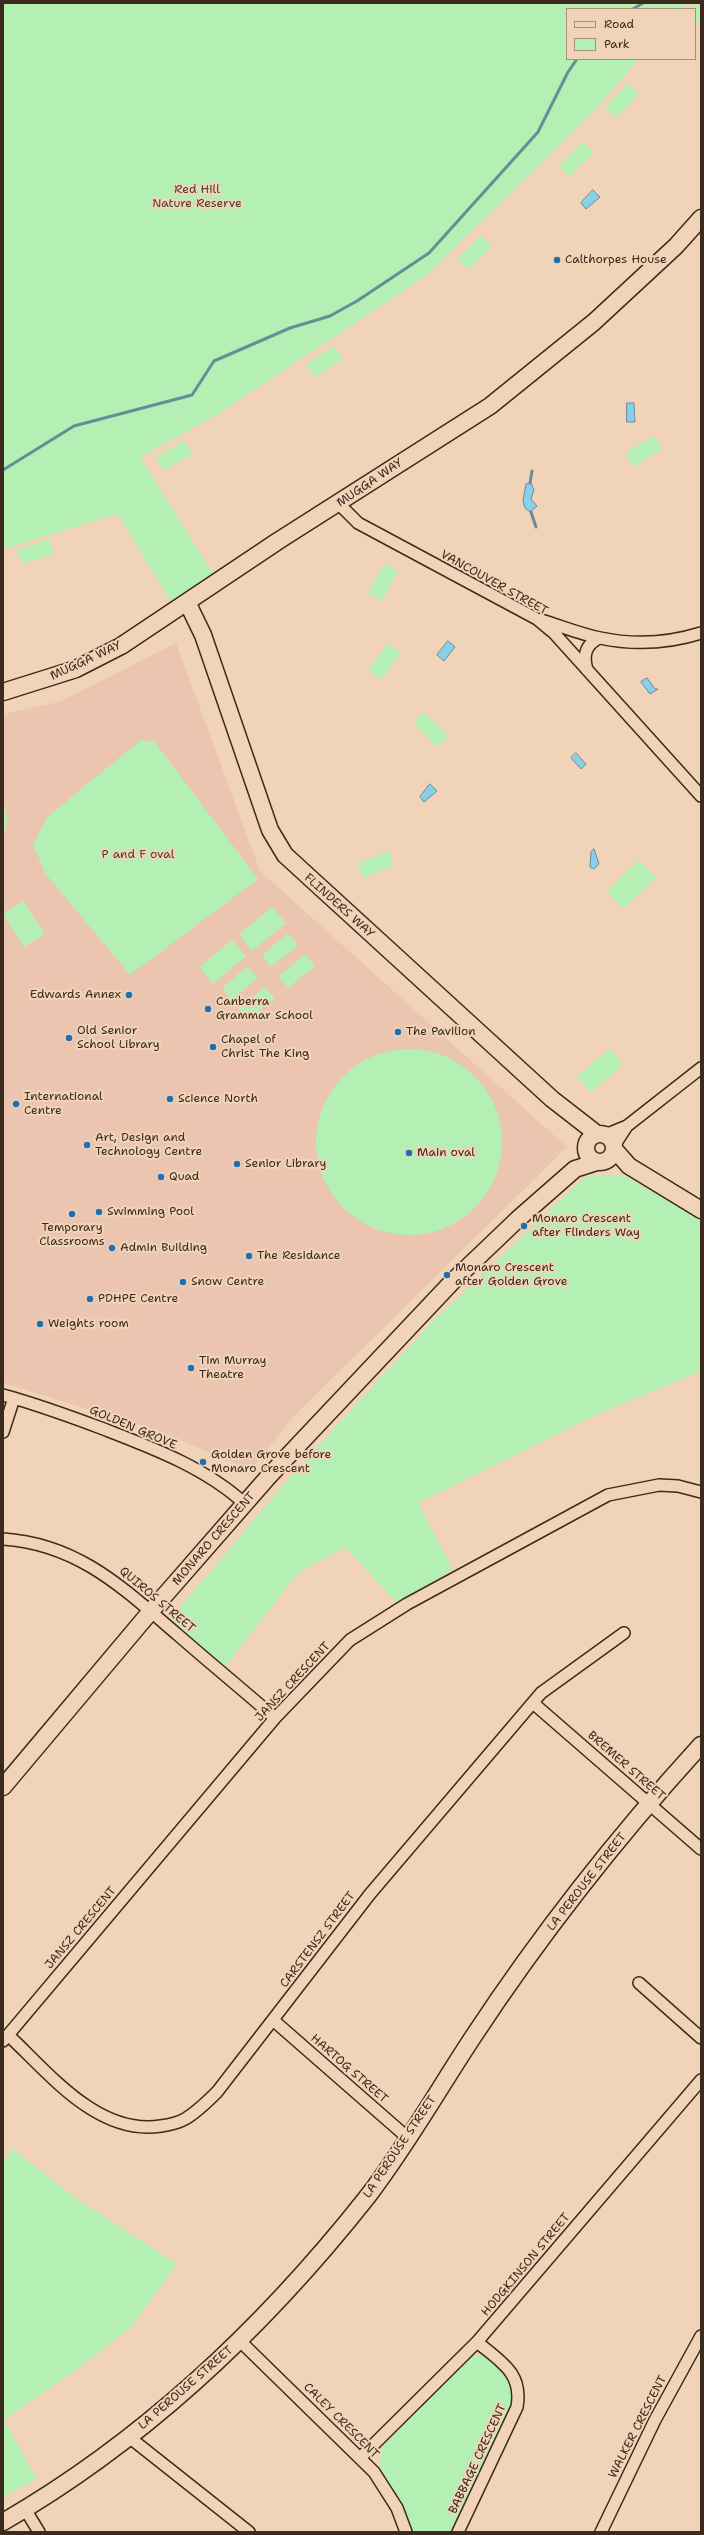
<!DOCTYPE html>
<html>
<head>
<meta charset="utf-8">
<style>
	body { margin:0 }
	#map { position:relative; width:704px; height:2535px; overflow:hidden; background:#f1d4b8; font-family:"Shantell Sans",sans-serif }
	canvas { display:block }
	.frame { position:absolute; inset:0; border:4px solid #3b2a1e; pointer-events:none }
	.legend { position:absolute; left:566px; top:8px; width:130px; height:52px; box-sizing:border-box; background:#f1d4b8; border:1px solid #a8907a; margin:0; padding:5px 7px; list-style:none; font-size:12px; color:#3b2a1e }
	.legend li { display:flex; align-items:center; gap:8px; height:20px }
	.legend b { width:20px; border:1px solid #a8907a }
</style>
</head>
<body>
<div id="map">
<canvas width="704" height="2535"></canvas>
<div class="frame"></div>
<ul class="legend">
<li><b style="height:5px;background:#f1d4b8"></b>Road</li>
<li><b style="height:11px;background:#b4efb4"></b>Park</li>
</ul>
</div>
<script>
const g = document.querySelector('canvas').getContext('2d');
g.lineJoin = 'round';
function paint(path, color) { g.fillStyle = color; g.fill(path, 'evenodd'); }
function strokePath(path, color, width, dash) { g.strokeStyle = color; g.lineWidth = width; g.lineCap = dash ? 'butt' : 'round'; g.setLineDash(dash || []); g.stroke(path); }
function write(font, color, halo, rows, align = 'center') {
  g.font = font + ' "Shantell Sans",sans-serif'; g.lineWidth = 4; g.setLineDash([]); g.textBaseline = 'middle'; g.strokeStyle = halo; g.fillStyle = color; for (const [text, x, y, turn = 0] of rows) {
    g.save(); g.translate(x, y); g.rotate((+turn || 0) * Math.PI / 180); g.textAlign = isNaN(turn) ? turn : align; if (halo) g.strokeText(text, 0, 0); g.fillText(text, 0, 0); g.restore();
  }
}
const built = new Path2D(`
	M 176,643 L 260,871 L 567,1147 L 293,1417 L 251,1470 L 161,1432 L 3,1383 L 3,714 L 59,702 Z`);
const green = new Path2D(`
	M 3,3 L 687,3 L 681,9 L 567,9 L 567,59 L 639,59 L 592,113 L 427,275 L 215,416 L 140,457 L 215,577 L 172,604 L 118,514 L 3,549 Z
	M 694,3 L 701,8 L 701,18 L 695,25 L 695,9 L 688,9 Z
	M 628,83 L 639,93 L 617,118 L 605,108 Z
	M 583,142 L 594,153 L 569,177 L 559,166 Z
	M 481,235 L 492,246 L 468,269 L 457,258 Z
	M 334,346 L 343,359 L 315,377 L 306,364 Z
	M 654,436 L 662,449 L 633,467 L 625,453 Z
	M 185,441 L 192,454 L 163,471 L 156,457 Z
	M 49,539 L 54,554 L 22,564 L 17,550 Z
	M 384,564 L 398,571 L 382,600 L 368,593 Z
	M 388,643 L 401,653 L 381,680 L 368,670 Z
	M 424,712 L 448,736 L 437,747 L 413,723 Z
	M 141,740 L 155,742 L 258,879 L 130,975 L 45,873 L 33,844 L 47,817 Z
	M 3,798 L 7,820 L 3,839 Z
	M 389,851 L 394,865 L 363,878 L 358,863 Z
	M 639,860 L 656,878 L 623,909 L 607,891 Z
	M 23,901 L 45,934 L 24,947 L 3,914 Z
	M 272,907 L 286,923 L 252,951 L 239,934 Z
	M 288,933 L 298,945 L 271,967 L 262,955 Z
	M 232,940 L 246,956 L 213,984 L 199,967 Z
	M 305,954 L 315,966 L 288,988 L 279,976 Z
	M 248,966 L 258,978 L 231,1000 L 222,988 Z
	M 265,987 L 275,998 L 248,1020 L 239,1008 Z
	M 610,1048 L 623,1064 L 591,1092 L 577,1077 Z
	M316 1142a93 93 0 1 1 186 0a93 93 0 1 1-186 0Z
	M 623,1175 L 701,1219 L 701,1371 L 591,1417 L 418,1503 L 453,1569 L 398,1603 L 344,1547 L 297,1574 L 224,1668 L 170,1619 L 297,1469 L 432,1322 L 586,1176 Z
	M 13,2149 L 77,2199 L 177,2264 L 130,2328 L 80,2367 L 4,2420 L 37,2479 L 3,2497 L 3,2161 Z
	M 485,2354 C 504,2371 513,2377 513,2404 L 454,2526 L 449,2532 L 413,2532 L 399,2499 L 379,2465 L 380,2449 L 471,2356 Z`);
const water = new Path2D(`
	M 593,190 L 600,197 L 586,209 L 581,203 Z
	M 627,403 L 634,403 L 635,422 L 627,422 Z
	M 531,483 L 534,490 L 531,499 L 537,506 L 530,512 L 525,508 L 523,501 L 526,484 Z
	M 448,641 L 455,647 L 444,661 L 437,655 Z
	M 647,678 L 655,689 L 658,689 L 650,694 L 641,682 Z
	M 576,753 L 586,764 L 581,769 L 571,758 Z
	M 430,784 L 437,791 L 424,802 L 420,797 Z
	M 594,849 L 599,864 L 594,869 L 590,867 L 591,852 Z`);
const stream = new Path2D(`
	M 633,9 L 643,3
	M 3,470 L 74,426 L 192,395 L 214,361 L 290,328 L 330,316 L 357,301 L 429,253 L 538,132 L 568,72 L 577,59
	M 530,483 L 532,471
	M 531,512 L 536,527`);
const street = new Path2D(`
	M 339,504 L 358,523 L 537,619 L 554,633 L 701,796
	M 541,620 C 561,626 580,634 600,638 C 633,645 669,643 701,633
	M 587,670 C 583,656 585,645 599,638
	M 605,1135 L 627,1126 L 701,1068
	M 614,1146 L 627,1126
	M 3,1395 C 36,1404 69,1416 101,1428 C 150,1447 205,1467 245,1504
	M 3,1432 L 14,1398
	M 3,1539 C 79,1544 124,1589 178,1635 C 210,1663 243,1690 275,1718
	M 533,1703 L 701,1849
	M 639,1983 L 701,2038
	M 273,2020 L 408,2138
	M 8,2035 C 50,2074 98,2136 161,2126 C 168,2125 178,2123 185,2119 C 197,2112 207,2102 217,2092 L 370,1894 L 541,1693 L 624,1633
	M 3,2041 L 275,1718 L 350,1640 L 407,1604 L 608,1495 L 659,1485 L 678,1486 L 701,1492
	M 240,2341 L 374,2472 L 397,2508 L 406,2532
	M 129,2437 L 249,2532
	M 360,2458 L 477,2342 L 701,2080
	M 25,2509 L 39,2532
	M 458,2532 L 517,2407 C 523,2373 501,2362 477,2342
	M 601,2532 L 655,2420 L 701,2336`);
const secondary = new Path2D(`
	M 187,602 L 203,635 L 270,830 L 285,855 L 552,1099 L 597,1134
	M 3,692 L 76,669 L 121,646 L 278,541 L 490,406 L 594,322 L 676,246 L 701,218
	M586 1148a14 14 0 1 1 28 0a14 14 0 1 1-28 0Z
	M 614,1149 L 629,1166 L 701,1210
	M 3,1787 L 151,1611 L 269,1476 L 452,1282 L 518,1219 L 575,1169 L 597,1162
	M 3,2522 C 145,2440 267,2324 368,2196 C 407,2145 438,2090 473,2037 C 541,1934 618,1836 701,1745`);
const markers = [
	[557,260,4,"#1f6fb2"],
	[129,995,4,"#1f6fb2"],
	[208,1009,4,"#1f6fb2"],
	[398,1032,4,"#1f6fb2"],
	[69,1038,4,"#1f6fb2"],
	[213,1047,4,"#1f6fb2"],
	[170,1099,4,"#1f6fb2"],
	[16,1104,4,"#1f6fb2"],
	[87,1145,4,"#1f6fb2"],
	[409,1153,4,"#1f6fb2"],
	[237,1164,4,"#1f6fb2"],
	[161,1177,4,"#1f6fb2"],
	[99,1212,4,"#1f6fb2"],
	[72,1214,4,"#1f6fb2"],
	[524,1226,4,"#1f6fb2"],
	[112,1248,4,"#1f6fb2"],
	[249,1256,4,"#1f6fb2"],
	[447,1275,4,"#1f6fb2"],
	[183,1282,4,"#1f6fb2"],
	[90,1299,4,"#1f6fb2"],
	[40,1324,4,"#1f6fb2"],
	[191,1368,4,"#1f6fb2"],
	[203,1462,4,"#1f6fb2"]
];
const parkNames = [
	["Red Hill",197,190],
	["Nature Reserve",197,204],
	["P and F oval",138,855]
];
const poiNames = [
	["Calthorpes House",565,260],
	["Edwards Annex",121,995,"right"],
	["Canberra",216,1002],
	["Grammar School",216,1016],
	["Old Senior",77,1031],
	["School Library",77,1045],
	["The Pavilion",406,1032],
	["Chapel of",221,1040],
	["Christ The King",221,1054],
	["International",24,1097],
	["Centre",24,1111],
	["Science North",178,1099],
	["Art, Design and",95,1138],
	["Technology Centre",95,1152],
	["Main oval",417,1153],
	["Senior Library",245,1164],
	["Quad",169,1177],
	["Swimming Pool",107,1212],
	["Monaro Crescent",532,1219],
	["after Flinders Way",532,1233],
	["Temporary",72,1228,"center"],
	["Classrooms",72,1242,"center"],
	["Admin Building",120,1248],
	["The Residance",257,1256],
	["Monaro Crescent",455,1268],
	["after Golden Grove",455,1282],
	["Snow Centre",191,1282],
	["PDHPE Centre",98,1299],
	["Weights room",48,1324],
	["Tim Murray",199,1361],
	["Theatre",199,1375],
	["Golden Grove before",211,1455],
	["Monaro Crescent",211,1469]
];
const streetNames = [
	["MUGGA WAY",370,483,-34],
	["VANCOUVER STREET",494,583,29],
	["MUGGA WAY",86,661,-25],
	["FLINDERS WAY",339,906,42],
	["GOLDEN GROVE",133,1428,23],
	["MONARO CRESCENT",214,1539,-49],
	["QUIROS STREET",157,1600,40],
	["JANSZ CRESCENT",293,1682,-47],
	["BREMER STREET",626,1766,41],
	["LA PEROUSE STREET",587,1882,-52],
	["JANSZ CRESCENT",81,1928,-50],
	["CARSTENSZ STREET",318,1940,-53],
	["HARTOG STREET",349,2069,41],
	["LA PEROUSE STREET",400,2147,-56],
	["HODGKINSON STREET",526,2265,-50],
	["LA PEROUSE STREET",186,2388,-41],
	["CALEY CRESCENT",341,2421,45],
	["WALKER CRESCENT",638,2427,-63],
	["BABBAGE CRESCENT",478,2459,-65]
];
paint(built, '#ebc5b0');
paint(green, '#b4efb4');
paint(water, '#88cfe9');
strokePath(water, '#698d98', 1);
strokePath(stream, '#698d98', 3);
strokePath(street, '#3b2a1e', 14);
strokePath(secondary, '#3b2a1e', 19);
strokePath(street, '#f1d4b8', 11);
strokePath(secondary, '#f1d4b8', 16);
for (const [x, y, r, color] of markers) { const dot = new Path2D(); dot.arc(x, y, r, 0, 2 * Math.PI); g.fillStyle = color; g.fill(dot); strokePath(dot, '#f1d4b8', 1.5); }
write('12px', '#473e2d', '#f1d4b8', parkNames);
write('12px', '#3b2a1e', '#f1d4b8', poiNames, 'left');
write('12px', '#3b2a1e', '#f1d4b8', streetNames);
</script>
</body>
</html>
